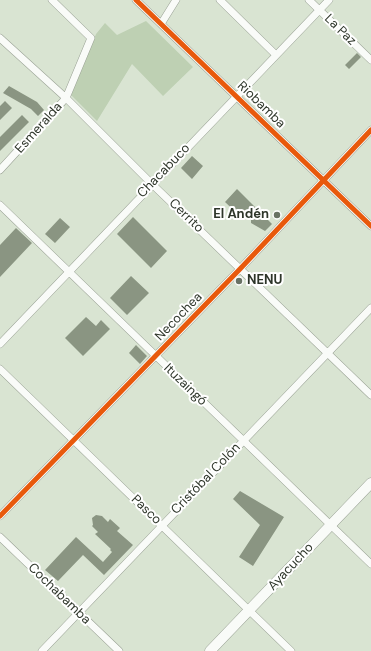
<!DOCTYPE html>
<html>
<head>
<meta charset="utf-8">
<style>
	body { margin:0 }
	canvas { display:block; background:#d9e4d2 }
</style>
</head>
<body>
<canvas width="371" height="651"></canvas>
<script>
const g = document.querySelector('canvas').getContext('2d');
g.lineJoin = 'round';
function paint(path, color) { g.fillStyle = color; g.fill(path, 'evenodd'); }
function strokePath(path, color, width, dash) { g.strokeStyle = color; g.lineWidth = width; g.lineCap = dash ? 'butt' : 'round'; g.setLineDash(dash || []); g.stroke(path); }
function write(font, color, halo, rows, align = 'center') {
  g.font = font + ' "DM Sans",sans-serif'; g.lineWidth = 4; g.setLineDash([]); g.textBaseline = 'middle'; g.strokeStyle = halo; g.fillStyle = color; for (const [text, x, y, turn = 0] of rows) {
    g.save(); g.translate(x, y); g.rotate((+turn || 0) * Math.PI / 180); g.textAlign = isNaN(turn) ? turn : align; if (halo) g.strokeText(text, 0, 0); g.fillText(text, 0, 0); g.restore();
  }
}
const green = new Path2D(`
	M 146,21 L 193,67 L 163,96 L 132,64 L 97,121 L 71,95 L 96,34 L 105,23 L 117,35 Z`);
const building = new Path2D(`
	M 357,53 L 361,57 L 349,69 L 345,65 Z
	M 9,86 L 37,102 L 44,110 L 38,116 L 31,109 L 3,93 Z
	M 5,101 L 12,108 L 0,120 L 0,106 Z
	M 22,115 L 29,122 L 0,151 L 0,137 Z
	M 192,156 L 203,166 L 192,179 L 181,168 Z
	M 237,189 L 272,224 L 265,231 L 251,223 L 251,220 L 246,215 L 242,218 L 225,202 Z
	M 133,217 L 167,251 L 151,268 L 117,234 Z
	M 60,218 L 70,227 L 55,243 L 45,234 Z
	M 16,228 L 32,243 L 0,277 L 0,245 Z
	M 131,276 L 149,293 L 127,315 L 110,298 Z
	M 86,317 L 96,326 L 101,320 L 110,329 L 83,356 L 65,338 Z
	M 136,345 L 147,356 L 140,364 L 129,353 Z
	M 240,491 L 284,517 L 253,566 L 239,557 L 260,525 L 233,499 Z
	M 96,515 L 102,516 L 108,522 L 110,519 L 120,528 L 117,531 L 133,545 L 104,575 L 83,555 L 58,581 L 45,570 L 76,537 L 103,562 L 112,552 L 110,550 L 111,549 L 95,534 L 98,532 L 92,526 L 93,525 L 92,518 Z`);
const minor = new Path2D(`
	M 136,0 L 371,226
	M 220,0 L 276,55
	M 309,0 L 371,60
	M 161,24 L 176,0
	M 0,38 L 66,98 L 152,184 L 371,395
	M 0,170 L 66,98 L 91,38 L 52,0
	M 0,205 L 371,564
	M 0,344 L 329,0
	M 0,369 L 291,651
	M 0,516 L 240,269 L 371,130
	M 0,537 L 119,651
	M 42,651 L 371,308`);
const secondary = new Path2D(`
	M 210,651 L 371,483`);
const cycleway = new Path2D(`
	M 136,0 L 371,226
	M 0,516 L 240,269 L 371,130`);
const markers = [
	[277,215,4,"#697264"],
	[239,281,4,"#697264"]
];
const streetNames = [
	["La Paz",340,30,44],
	["Riobamba",261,105,44],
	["Esmeralda",39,128,-48],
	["Chacabuco",164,171,-46],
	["Cerrito",186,216,44],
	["Necochea",179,317,-46],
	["Ituzaingó",185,385,44],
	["Cristóbal Colón",206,479,-46],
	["Pasco",146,510,44],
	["Ayacucho",291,567,-47],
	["Cochabamba",59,594,44]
];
const poiNames = [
	["El Andén",269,215],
	["NENU",247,281,"left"]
];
paint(green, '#bed0b3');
paint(building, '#8a9582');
strokePath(minor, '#99a194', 8);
strokePath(secondary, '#99a194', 11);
strokePath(minor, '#f9fbf8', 7);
strokePath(secondary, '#f9fbf8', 10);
strokePath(cycleway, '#e8590c', 5);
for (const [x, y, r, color] of markers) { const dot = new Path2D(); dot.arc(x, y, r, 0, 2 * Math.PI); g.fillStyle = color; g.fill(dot); strokePath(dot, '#fff', 1.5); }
write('13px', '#2d3529', '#fff', streetNames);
write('bold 13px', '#2d3529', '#fff', poiNames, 'right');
</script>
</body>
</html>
